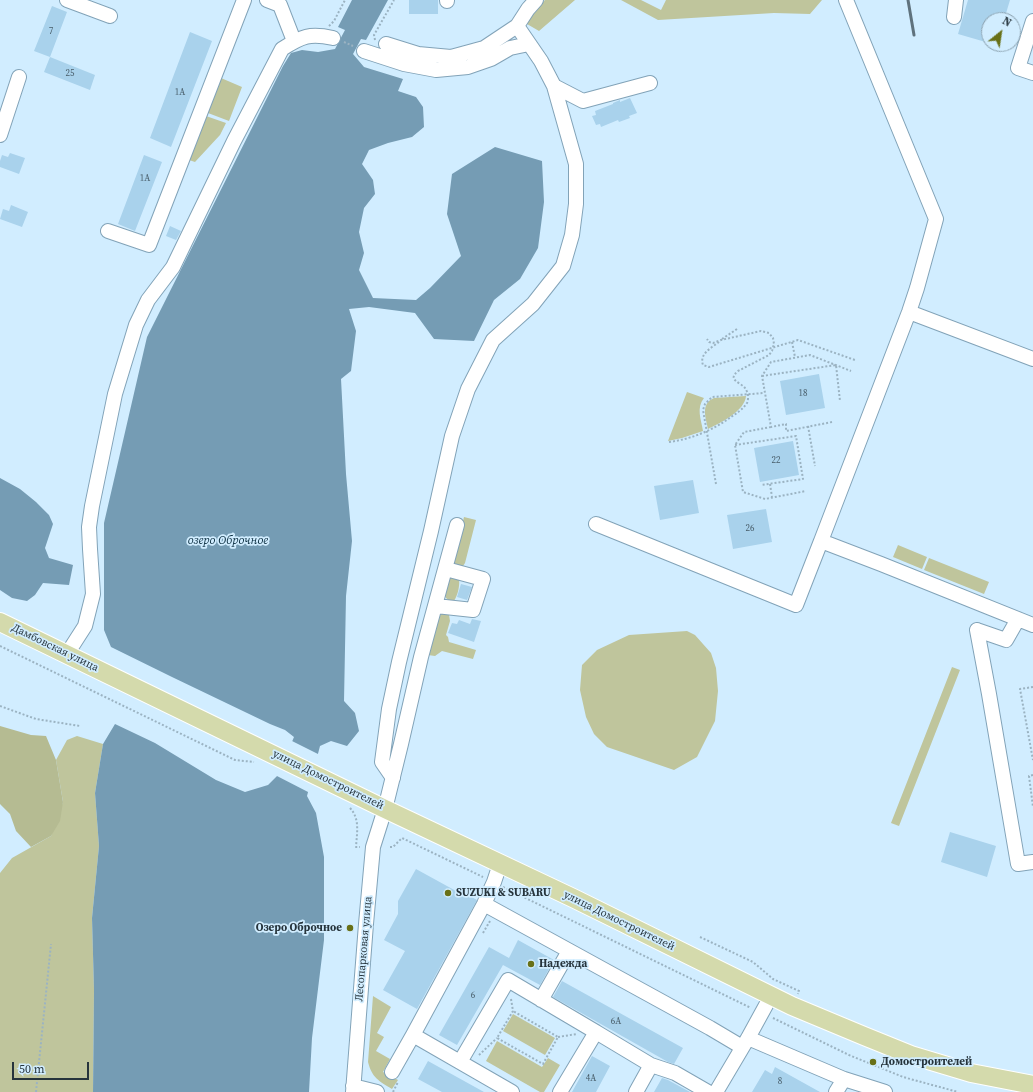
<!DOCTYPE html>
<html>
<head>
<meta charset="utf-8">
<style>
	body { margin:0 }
	#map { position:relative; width:1033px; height:1092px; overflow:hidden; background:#d1edff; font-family:"Source Serif 4",serif }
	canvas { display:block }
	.north { position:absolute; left:981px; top:12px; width:40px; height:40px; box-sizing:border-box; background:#d1edff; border:1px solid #8da3b1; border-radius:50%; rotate:30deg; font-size:11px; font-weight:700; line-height:16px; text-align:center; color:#26343c }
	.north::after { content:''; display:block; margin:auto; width:14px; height:18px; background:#687017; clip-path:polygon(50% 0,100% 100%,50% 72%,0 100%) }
	.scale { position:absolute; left:12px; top:1062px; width:77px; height:18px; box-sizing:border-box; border:2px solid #26343c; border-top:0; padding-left:5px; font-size:12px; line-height:14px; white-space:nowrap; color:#26343c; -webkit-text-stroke:3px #d1edff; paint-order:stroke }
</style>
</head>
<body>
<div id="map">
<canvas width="1033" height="1092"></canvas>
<div class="north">N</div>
<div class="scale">50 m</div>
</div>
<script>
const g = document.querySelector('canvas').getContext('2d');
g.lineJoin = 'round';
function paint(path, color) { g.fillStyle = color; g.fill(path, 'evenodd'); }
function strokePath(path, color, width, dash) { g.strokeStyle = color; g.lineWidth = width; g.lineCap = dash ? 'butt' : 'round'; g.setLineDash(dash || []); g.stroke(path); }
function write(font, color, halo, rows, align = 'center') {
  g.font = font + ' "Source Serif 4",serif'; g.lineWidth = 3.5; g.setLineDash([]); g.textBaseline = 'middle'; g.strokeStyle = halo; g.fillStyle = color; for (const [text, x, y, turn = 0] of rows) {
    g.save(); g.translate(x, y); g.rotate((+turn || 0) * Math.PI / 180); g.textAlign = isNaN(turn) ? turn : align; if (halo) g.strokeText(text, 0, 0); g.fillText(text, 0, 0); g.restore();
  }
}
const green = new Path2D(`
	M 545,0 L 575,0 L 539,31 L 527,24 L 532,12 Z
	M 621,0 L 641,0 L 661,10 L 666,0 L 822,0 L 810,14 L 774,13 L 658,20 Z
	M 221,78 L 242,87 L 229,121 L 208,113 Z
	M 206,116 L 226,123 L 220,135 L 195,162 L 189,160 Z
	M 687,392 L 704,398 C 696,408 701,419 703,431 L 682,438 L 668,441 Z
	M 746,396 C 745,411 720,423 708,429 C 706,418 700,404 714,398 Z
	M 464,517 L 476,520 L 465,563 L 463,566 L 460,567 L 454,564 L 453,561 Z
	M 898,545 L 927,557 L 922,569 L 893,557 Z
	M 929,558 L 989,582 L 984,594 L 924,570 Z
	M 451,577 L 459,578 C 460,585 458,595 454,601 C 449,601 447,600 444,595 L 448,580 Z
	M 445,613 L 449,615 L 450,621 L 446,635 L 448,637 L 449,642 L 476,650 L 473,659 L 442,651 L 435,656 L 428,655 L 432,640 L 435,634 L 439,618 L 441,614 Z
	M 687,631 L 695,635 L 711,653 L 716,668 L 718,691 L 715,721 L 697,757 L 674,770 L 607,747 L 594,734 L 586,717 L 580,690 L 582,665 L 597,650 L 629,635 Z
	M 952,667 L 960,670 L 899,826 L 891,823 Z
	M 77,736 L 103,744 L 95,793 L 99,846 L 92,918 L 94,990 L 93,1092 L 0,1092 L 0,873 L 12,858 L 51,836 L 63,802 L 56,760 L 67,740 Z
	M 373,996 L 391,1007 L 377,1033 L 384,1037 L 376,1051 L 390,1059 L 383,1072 L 398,1080 L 392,1089 C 379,1081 372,1078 368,1062 Z
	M 513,1014 L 555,1038 L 545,1055 L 503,1031 Z
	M 497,1041 L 542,1067 L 548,1058 L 560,1065 L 544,1092 L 540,1092 L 486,1061 Z`);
const forest = new Path2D(`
	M 0,726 L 31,735 L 46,736 L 56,760 L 63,802 L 60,821 L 51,836 L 31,847 L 16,831 L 10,814 L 0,804 Z`);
const water = new Path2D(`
	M 352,0 L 388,0 L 366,40 L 361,39 L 353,54 L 364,67 L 403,79 L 398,91 L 416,97 L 423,107 L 424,127 L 412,137 L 388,143 L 369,150 L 362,164 L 373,180 L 375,194 L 364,208 L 359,232 L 364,253 L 359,270 L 373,298 L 416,300 L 430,288 L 461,256 L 447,214 L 452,174 L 495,147 L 542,161 L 544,202 L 538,248 L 520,279 L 494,300 L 474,341 L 434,339 L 415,313 L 369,307 L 349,309 L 356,331 L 351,371 L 341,379 L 346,474 L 352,541 L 346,596 L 344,701 L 355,713 L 359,731 L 347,746 L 331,741 L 320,746 L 307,796 L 316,813 L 324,857 L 324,940 L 312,1038 L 309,1092 L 93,1092 L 94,990 L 92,918 L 99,846 L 95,793 L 103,744 L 115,724 L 155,743 L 216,780 L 245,792 L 268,785 L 278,775 L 294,737 L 285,730 L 270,724 L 172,677 L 111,647 L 104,630 L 104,523 L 147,337 L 283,66 L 291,53 L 302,50 L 318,52 L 335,49 L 345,30 L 338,27 Z
	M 0,478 L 20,489 L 36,502 L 49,515 L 53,524 L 45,548 L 49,558 L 73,565 L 69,585 L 43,583 L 35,595 L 27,601 L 12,598 L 0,590 Z`);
const pier = new Path2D(`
	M 290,740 L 320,755 L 310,793 L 275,775 L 277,774 Z`);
const building = new Path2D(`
	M 409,0 L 438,0 L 438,14 L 409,14 Z
	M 968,0 L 1010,0 L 1004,20 L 989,20 L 989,43 L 958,34 Z
	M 52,6 L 67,12 L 50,57 L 34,51 Z
	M 190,32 L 212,41 L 171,147 L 150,138 Z
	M 50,57 L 95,75 L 90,90 L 44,72 Z
	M 630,98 L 637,113 L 629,116 L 630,118 L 619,122 L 618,120 L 601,127 L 600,124 L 596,125 L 592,116 L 596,115 L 595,111 L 613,104 L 613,103 L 620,100 L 620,102 Z
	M 10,153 L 25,158 L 19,174 L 0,167 L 0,161 L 2,155 L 8,157 Z
	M 144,155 L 162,162 L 135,231 L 118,224 Z
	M 11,205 L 28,212 L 22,227 L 0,219 L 3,209 L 9,211 Z
	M 170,226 L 181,231 L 176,240 L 166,236 Z
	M 819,374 L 825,408 L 786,415 L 780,381 Z
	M 793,441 L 799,475 L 760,482 L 754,448 Z
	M 693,480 L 699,513 L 660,520 L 654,486 Z
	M 766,509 L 772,542 L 733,549 L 727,515 Z
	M 461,584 L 472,587 L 467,600 L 457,597 Z
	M 472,619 L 481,621 L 474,642 L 448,633 L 452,623 L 457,624 L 459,620 L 470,624 Z
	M 950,832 L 996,846 L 987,877 L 941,862 Z
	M 416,869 L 467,897 L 468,895 L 477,900 L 417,1009 L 383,990 L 405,951 L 384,940 L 398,914 L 398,901 Z
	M 518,940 L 554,960 L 540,985 L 503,965 L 457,1045 L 439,1035 L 489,947 L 509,958 Z
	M 562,981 L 683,1048 L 674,1064 L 668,1062 L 553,997 Z
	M 592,1056 L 610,1066 L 596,1092 L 572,1092 Z
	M 428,1061 L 484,1092 L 442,1092 L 418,1079 Z
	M 775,1067 L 820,1092 L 752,1092 L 765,1070 L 772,1074 Z
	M 662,1078 L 668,1080 L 690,1092 L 654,1092 Z`);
const path = new Path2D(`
	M 329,26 L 334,21 L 345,0
	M 375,40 L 374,35 L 394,0
	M 344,42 L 353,46
	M 722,339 L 737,329
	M 719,342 C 711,348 699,354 703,365 L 709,367 L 798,340 L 855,360
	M 792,342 L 795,357
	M 762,376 L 836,365 L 840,401
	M 832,422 L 786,431 L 786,424 L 771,427 L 762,376 L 771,362 L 810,355 L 851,371
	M 808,426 L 815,466
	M 771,427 L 744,432 L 735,445 L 743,492 L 765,499 L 806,491
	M 669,442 C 692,439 713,430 731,417 C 737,413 743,409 747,403 C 749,399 748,392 745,388 C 740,382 727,380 738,371 L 769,355 L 772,351 L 774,344 L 773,338 L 769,333 L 761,331 L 721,340 L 713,343 L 709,342 L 707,339
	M 735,445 L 796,436 L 803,479 L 761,485
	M 716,484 L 703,410 L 705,404 L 712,397 L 764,393
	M 770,484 L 772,497
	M 0,646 L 235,760 L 254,762
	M 1033,687 L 1020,689 L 1033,760
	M 0,706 L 36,719 L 80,726
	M 1033,775 L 1029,776 L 1033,807
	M 350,808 C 360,819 357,832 356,847 L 360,847
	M 390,847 L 393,847 L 402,838 L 483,877
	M 503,887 L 751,1008
	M 483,933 L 490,921
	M 700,937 L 753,962 L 773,979 L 799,991 L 798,994
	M 511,999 L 513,1011 L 497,1038 L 543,1064 L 558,1037 L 513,1011
	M 773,1018 L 849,1055 L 903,1077 L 958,1092
	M 558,1037 L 577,1034
	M 479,1055 L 497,1038
	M 36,1092 L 51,944
	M 393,1092 L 398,1082`);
const minor = new Path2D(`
	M 67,0 L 110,16
	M 267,0 L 280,5 L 294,41
	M 846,0 L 936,219 L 917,288 L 909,312 L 821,541 L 881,564 L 1033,625
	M 447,1 L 447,0
	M 954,17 L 956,0
	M 1033,21 L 1018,68 L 1033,73
	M 386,44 L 418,54 L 451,57 L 484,48 L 517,26 L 528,9 L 536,0
	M 364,51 L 404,64 L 436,70 L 468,67 L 491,59 L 510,48 L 529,44
	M 554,86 L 583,101 L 650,83
	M 0,135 L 19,77
	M 108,231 L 149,245 L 244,0
	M 909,312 L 1033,359
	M 596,524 L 796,605 L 821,541
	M 436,606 L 473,610 L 483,579 L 446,569
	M 977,630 L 989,694 L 1018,864 L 1033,862
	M 977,630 L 1006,640 L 1018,619
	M 67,654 L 85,626 L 93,594 L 90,549 L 89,527 L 92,506 L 115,394 L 136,325 L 148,300 L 173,267 L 234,141 L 282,49 C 302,36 310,33 333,38
	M 393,778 L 382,762 L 389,709 L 399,662 L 431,531 L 452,436 L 468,389 L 493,340 L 533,304 L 563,266 L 572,235 L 576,204 L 576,164 L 554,86 L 541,61 L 517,26
	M 484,904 L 710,1028 L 742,1047
	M 541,1000 L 569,951
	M 596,1032 L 651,1065 L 675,1073 L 708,1092
	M 413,1035 L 512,1092
	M 748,1038 L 844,1079 L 885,1092
	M 460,1062 L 508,980 L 596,1032 L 560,1092
	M 392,1072 L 413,1035 L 484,904 L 494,882 L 500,864
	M 353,1086 L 377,1092
	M 353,1092 L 366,924 L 373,847 L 385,809 L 401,744 L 421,657 L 457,525
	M 636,1092 L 651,1065
	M 716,1092 L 748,1038 L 771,996
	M 836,1092 L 844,1079`);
const major = new Path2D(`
	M 0,622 L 385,809 L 573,898 L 792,1006 L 864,1036 L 911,1055 L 971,1073 L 1033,1085`);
const rail = new Path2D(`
	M 908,0 L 914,35`);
const markers = [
	[448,893,4,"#687017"],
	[350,928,4,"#687017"],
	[531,964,4,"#687017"],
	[873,1062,4,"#687017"]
];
const numberNames = [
	["7",51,32],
	["25",70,74],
	["1А",180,93],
	["1А",145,179],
	["18",803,394],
	["22",776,461],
	["26",750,529],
	["6",473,996],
	["6А",616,1022],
	["4А",591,1079],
	["8",780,1082]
];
const streetNames = [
	["Дамбовская улица",55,648,26],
	["улица Домостроителей",328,780,26],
	["улица Домостроителей",619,921,26],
	["Лесопарковая улица",364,949,-85]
];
const poiNames = [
	["SUZUKI & SUBARU",456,893],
	["Озеро Оброчное",342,928,"right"],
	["Надежда",539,964],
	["Домостроителей",881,1062]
];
const waterNames = [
	["озеро Оброчное",228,541]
];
paint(green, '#bfc59c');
paint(forest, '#b5bb92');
paint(water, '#759cb4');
paint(pier, '#d1edff');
paint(building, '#a9d2ec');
strokePath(minor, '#82a3b8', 16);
strokePath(major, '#fff', 20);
strokePath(path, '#9bb3c2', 2, [2, 2]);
strokePath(minor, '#fff', 14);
strokePath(major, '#d4daac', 18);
strokePath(rail, '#5f727d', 3);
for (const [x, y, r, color] of markers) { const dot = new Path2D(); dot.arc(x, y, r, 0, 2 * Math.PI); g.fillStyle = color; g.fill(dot); strokePath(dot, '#d1edff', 1.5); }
write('9px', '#475c68', null, numberNames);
write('11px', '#26343c', '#d1edff', streetNames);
write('bold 11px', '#26343c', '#d1edff', poiNames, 'left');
write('italic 12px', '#0a2d3f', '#d1edff', waterNames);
</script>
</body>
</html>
